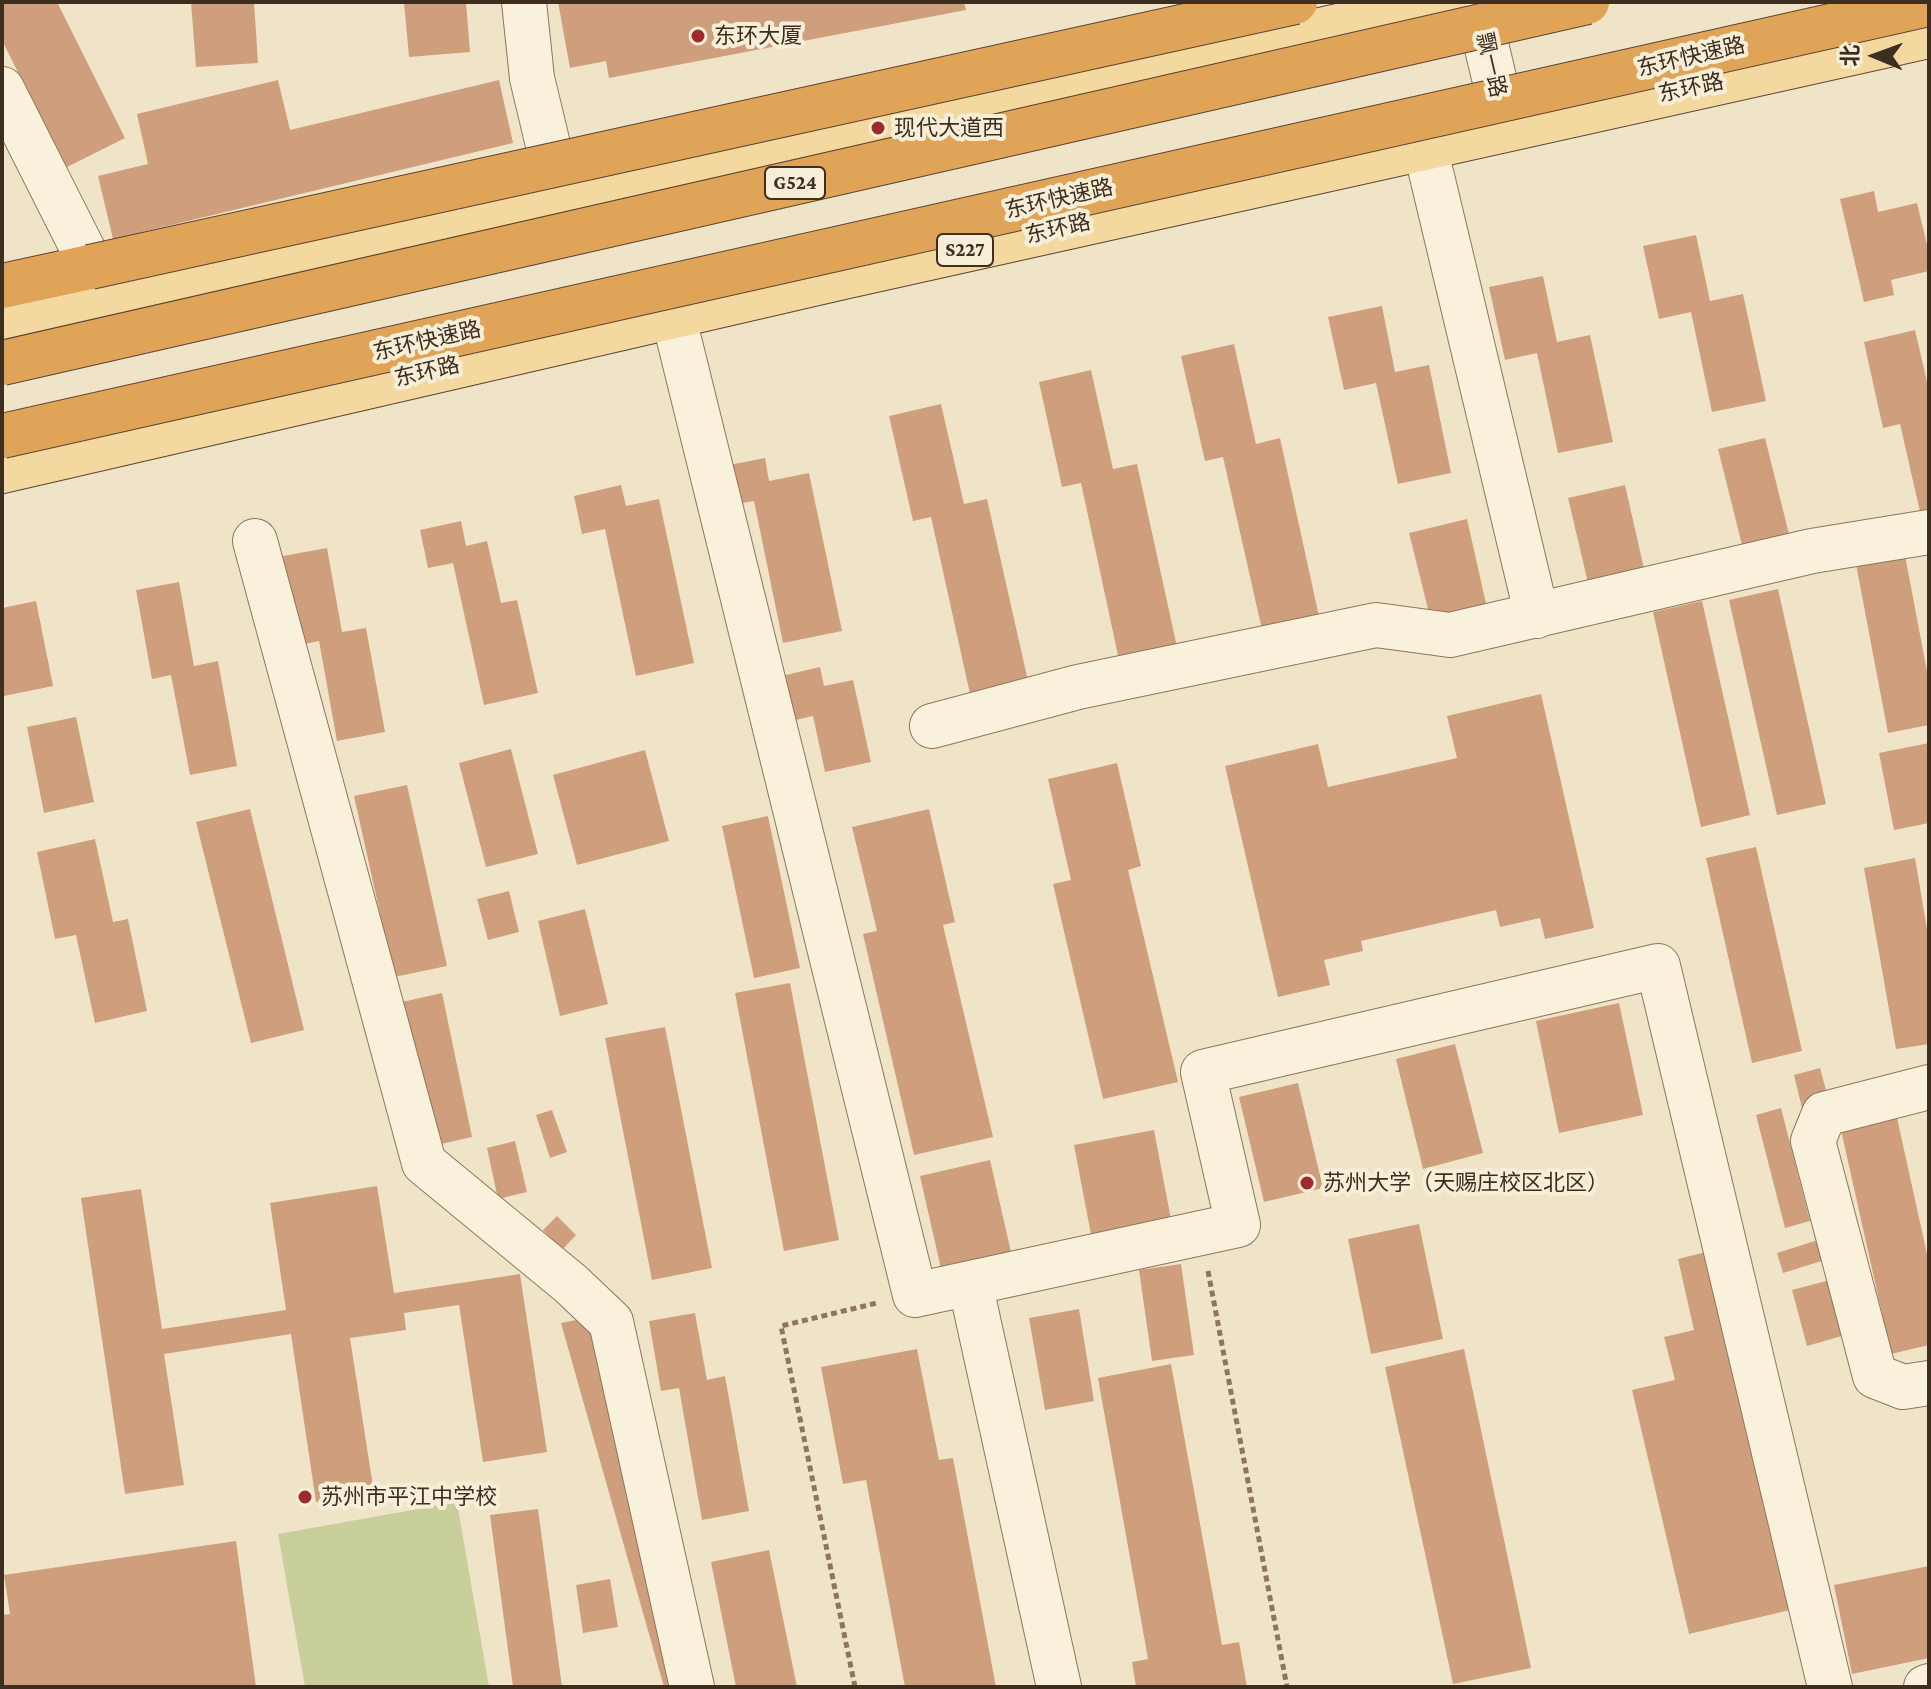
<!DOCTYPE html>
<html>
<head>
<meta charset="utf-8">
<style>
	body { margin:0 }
	#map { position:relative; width:1931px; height:1689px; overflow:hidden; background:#f0e4c8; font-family:"Crimson Pro","Noto Sans SC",serif }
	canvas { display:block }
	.frame { position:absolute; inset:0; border:4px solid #3d2e20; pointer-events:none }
	.north { position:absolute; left:1835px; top:16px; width:80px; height:80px; -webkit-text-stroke:6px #f7eed8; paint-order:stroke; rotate:271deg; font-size:22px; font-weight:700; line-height:32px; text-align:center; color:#3d2e20 }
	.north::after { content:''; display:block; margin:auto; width:28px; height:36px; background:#3d2e20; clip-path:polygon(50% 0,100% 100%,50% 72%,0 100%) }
</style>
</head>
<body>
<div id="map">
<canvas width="1931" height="1689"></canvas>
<div class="frame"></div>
<div class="north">北</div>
</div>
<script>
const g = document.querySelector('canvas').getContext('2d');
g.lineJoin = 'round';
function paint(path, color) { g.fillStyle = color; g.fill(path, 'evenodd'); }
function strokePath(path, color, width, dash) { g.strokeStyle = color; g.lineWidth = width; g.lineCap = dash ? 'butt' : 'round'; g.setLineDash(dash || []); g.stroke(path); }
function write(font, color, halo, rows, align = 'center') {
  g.font = font + ' "Crimson Pro","Noto Sans SC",serif'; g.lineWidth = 8; g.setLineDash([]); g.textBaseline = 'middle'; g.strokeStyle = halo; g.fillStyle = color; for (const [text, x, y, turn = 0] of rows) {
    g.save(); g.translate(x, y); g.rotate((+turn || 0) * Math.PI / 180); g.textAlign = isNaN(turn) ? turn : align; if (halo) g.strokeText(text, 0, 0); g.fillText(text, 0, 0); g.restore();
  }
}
const green = new Path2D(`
	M 457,1502 L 489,1687 L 305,1687 L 278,1534 Z`);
const building = new Path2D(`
	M 2,2 L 57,2 L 125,138 L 65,168 L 2,40 Z
	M 191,2 L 254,2 L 258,63 L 196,67 Z
	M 404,2 L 466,2 L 470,52 L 409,57 Z
	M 558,2 L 964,2 L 966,10 L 609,78 L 606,61 L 570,68 Z
	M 278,80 L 290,130 L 499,80 L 513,143 L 113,239 L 98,176 L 148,164 L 137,114 Z
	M 1874,191 L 1878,212 L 1917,203 L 1929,253 L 1929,271 L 1891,280 L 1894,295 L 1864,302 L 1840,199 Z
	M 1696,235 L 1710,301 L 1743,294 L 1766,401 L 1712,412 L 1691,312 L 1659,319 L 1643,246 Z
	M 1543,276 L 1557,342 L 1590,335 L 1613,442 L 1558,453 L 1537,353 L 1505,360 L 1489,287 Z
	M 1382,306 L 1395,372 L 1429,365 L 1451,473 L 1398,484 L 1376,383 L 1344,390 L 1328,317 Z
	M 1915,330 L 1929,390 L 1929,514 L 1921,516 L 1900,424 L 1883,428 L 1864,342 Z
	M 1234,344 L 1256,444 L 1280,438 L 1320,621 L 1263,634 L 1223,457 L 1205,461 L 1181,356 Z
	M 1091,370 L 1113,469 L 1137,464 L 1177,647 L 1119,660 L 1081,483 L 1062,487 L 1039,382 Z
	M 941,404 L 964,504 L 987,499 L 1028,681 L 970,694 L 931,517 L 913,521 L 889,416 Z
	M 1765,438 L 1791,542 L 1744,553 L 1718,449 Z
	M 765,458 L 769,481 L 809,473 L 842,631 L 783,643 L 754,501 L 732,505 L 724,466 Z
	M 621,485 L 626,506 L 659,499 L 694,663 L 636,676 L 605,529 L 582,534 L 574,496 Z
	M 1625,485 L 1645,573 L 1589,587 L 1568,498 Z
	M 1467,519 L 1487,608 L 1431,621 L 1409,533 Z
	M 461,521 L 466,546 L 487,541 L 501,603 L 517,600 L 538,693 L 484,705 L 453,563 L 428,568 L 420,530 Z
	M 327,548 L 342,632 L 366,628 L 385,732 L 337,741 L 319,641 L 300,645 L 283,556 Z
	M 1904,550 L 1929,682 L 1929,725 L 1888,733 L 1855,559 Z
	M 179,582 L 194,666 L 218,661 L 237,766 L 190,775 L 171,675 L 152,679 L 136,590 Z
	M 1778,589 L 1826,804 L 1777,815 L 1729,600 Z
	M 36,601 L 53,686 L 4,696 L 2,608 Z
	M 1702,601 L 1750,815 L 1701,827 L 1653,612 Z
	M 820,667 L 824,686 L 853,680 L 871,762 L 825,772 L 813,716 L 787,722 L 777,677 Z
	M 1541,694 L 1594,928 L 1545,939 L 1540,918 L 1500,927 L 1496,910 L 1361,941 L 1363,951 L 1324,960 L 1330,985 L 1278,997 L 1225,766 L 1318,744 L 1328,787 L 1457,758 L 1447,716 Z
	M 76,717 L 94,802 L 44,813 L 27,727 Z
	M 1929,743 L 1929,823 L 1894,830 L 1879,753 Z
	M 511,749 L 538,854 L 486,867 L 459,763 Z
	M 645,750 L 669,841 L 577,865 L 553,775 Z
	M 1117,763 L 1141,866 L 1128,870 L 1178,1082 L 1103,1099 L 1053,884 L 1071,880 L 1048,779 Z
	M 407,785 L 447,966 L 394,977 L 354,796 Z
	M 250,809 L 304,1030 L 251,1043 L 196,822 Z
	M 929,809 L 955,922 L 943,925 L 993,1137 L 914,1155 L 863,934 L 877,931 L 852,827 Z
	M 768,816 L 800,968 L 754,978 L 722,826 Z
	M 95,839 L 113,922 L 128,919 L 147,1011 L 95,1023 L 76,935 L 55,939 L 37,852 Z
	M 1756,847 L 1802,1051 L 1752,1063 L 1706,858 Z
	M 1915,858 L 1929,941 L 1929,1044 L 1896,1049 L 1864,868 Z
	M 509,891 L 519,932 L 488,940 L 477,899 Z
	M 585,909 L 608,1004 L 560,1016 L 538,921 Z
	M 790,983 L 839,1240 L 784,1251 L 735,993 Z
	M 442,993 L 472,1137 L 432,1146 L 402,1002 Z
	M 1619,1003 L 1643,1115 L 1559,1133 L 1536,1021 Z
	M 665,1027 L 712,1268 L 652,1280 L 605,1038 Z
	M 1455,1044 L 1483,1153 L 1423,1169 L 1396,1059 Z
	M 1820,1068 L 1829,1101 L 1802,1108 L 1794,1075 Z
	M 1298,1083 L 1323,1188 L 1264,1202 L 1239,1097 Z
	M 1781,1108 L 1810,1221 L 1785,1228 L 1756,1115 Z
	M 552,1110 L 567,1152 L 550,1158 L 536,1115 Z
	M 1897,1118 L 1929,1263 L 1929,1345 L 1891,1354 L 1841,1130 Z
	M 1154,1130 L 1173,1230 L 1093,1245 L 1074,1145 Z
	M 515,1141 L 527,1192 L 498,1199 L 487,1148 Z
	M 990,1160 L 1011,1252 L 941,1269 L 920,1176 Z
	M 377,1186 L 394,1293 L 520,1274 L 547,1452 L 483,1462 L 459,1305 L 404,1313 L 406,1330 L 350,1338 L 374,1493 L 316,1502 L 291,1334 L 164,1354 L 184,1485 L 125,1494 L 81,1198 L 141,1189 L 162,1329 L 286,1310 L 270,1203 Z
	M 557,1216 L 576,1235 L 562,1250 L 543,1230 Z
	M 1419,1224 L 1443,1339 L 1371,1354 L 1348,1239 Z
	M 1821,1239 L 1828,1259 L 1783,1273 L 1777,1253 Z
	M 1710,1251 L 1794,1609 L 1689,1634 L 1632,1390 L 1675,1380 L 1664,1337 L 1694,1330 L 1678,1259 Z
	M 1181,1264 L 1194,1355 L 1152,1361 L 1139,1270 Z
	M 1830,1280 L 1845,1335 L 1807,1346 L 1792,1290 Z
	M 1079,1309 L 1094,1401 L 1045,1410 L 1029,1318 Z
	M 695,1313 L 707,1380 L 725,1376 L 749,1511 L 702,1520 L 679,1388 L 661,1391 L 649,1321 Z
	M 598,1316 L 684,1687 L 664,1687 L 561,1323 Z
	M 917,1349 L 939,1460 L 953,1458 L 996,1687 L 905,1687 L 866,1480 L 843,1484 L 821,1367 Z
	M 1464,1349 L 1531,1668 L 1453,1684 L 1385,1367 Z
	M 1171,1364 L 1222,1645 L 1239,1642 L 1247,1687 L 1136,1687 L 1132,1662 L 1148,1659 L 1098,1378 Z
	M 538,1509 L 562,1687 L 513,1687 L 490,1515 Z
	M 236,1541 L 256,1687 L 2,1687 L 2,1615 L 10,1614 L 4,1575 Z
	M 769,1550 L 797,1687 L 736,1687 L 711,1562 Z
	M 1929,1566 L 1929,1658 L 1852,1674 L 1834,1585 Z
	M 610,1579 L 618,1627 L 583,1633 L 576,1585 Z`);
const path = new Path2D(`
	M 1208,1271 L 1287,1687
	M 855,1687 L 781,1326 L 877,1303`);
const minor = new Path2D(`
	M 524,2 L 532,78 L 561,199
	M 1476,2 L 1506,128
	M 2,89 L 109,301
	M 1425,147 L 1537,616
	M 673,315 L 915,1295 L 1238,1225 L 1203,1072 L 1658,966 L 1830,1687
	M 255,541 L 424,1163 L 571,1284 L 611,1322 L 692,1687
	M 932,726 L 1078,687 L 1376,625 L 1450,635 L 1812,551 L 1929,532
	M 1929,1087 L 1824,1114 L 1813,1141 L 1875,1376 L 1903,1387 L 1929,1383
	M 970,1283 L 1059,1687
	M 1926,1687 L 1929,1686`);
const major = new Path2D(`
	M 2,326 L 1445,2
	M 2,471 L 843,277 L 1929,36`);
const highway = new Path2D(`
	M 2,286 L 90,267`);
const highwayBridge = new Path2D(`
	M 90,267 L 1295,2
	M 2,363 L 1587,2
	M 2,436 L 1929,4`);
const markers = [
	[698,36,8,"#9e2a2b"],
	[878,128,8,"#9e2a2b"],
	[1307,1183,8,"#9e2a2b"],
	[305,1497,8,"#9e2a2b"]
];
const shields = [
	[795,183,60],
	[965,250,56]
];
const shieldNames = [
	["G524",795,183],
	["S227",965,250]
];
const poiNames = [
	["东环大厦",714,36],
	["现代大道西",894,128],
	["苏州大学（天赐庄校区北区）",1323,1183],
	["苏州市平江中学校",321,1497]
];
const streetNames = [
	["东环快速路",1691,57,-13],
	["飘一路",1491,65,77],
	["东环路",1691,88,-12],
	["东环快速路",1059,199,-13],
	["东环路",1058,229,-13],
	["东环快速路",427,341,-13],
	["东环路",427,372,-13]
];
paint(green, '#c9cf9b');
paint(building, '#cf9f7d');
strokePath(minor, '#8d765c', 46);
strokePath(major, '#5b4430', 46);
strokePath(highway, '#5b4430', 46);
strokePath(path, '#8d765c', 5, [6, 4]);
strokePath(minor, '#faf1dc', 44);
strokePath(major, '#f3d9a0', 44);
strokePath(highway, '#e0a458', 44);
strokePath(highwayBridge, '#5b4430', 46, []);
strokePath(highwayBridge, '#e0a458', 44);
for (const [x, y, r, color] of markers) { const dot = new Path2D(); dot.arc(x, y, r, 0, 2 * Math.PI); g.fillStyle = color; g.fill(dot); strokePath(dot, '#f7eed8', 3); }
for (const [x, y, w] of shields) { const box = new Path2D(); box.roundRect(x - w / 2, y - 16, w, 32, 6); g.fillStyle = '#f7eed8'; g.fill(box); strokePath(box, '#3d2e20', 2); }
write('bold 20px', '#3d2e20', null, shieldNames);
write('22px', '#3d2e20', '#f7eed8', poiNames, 'left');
write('22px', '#3d2e20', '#f7eed8', streetNames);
</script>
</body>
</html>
